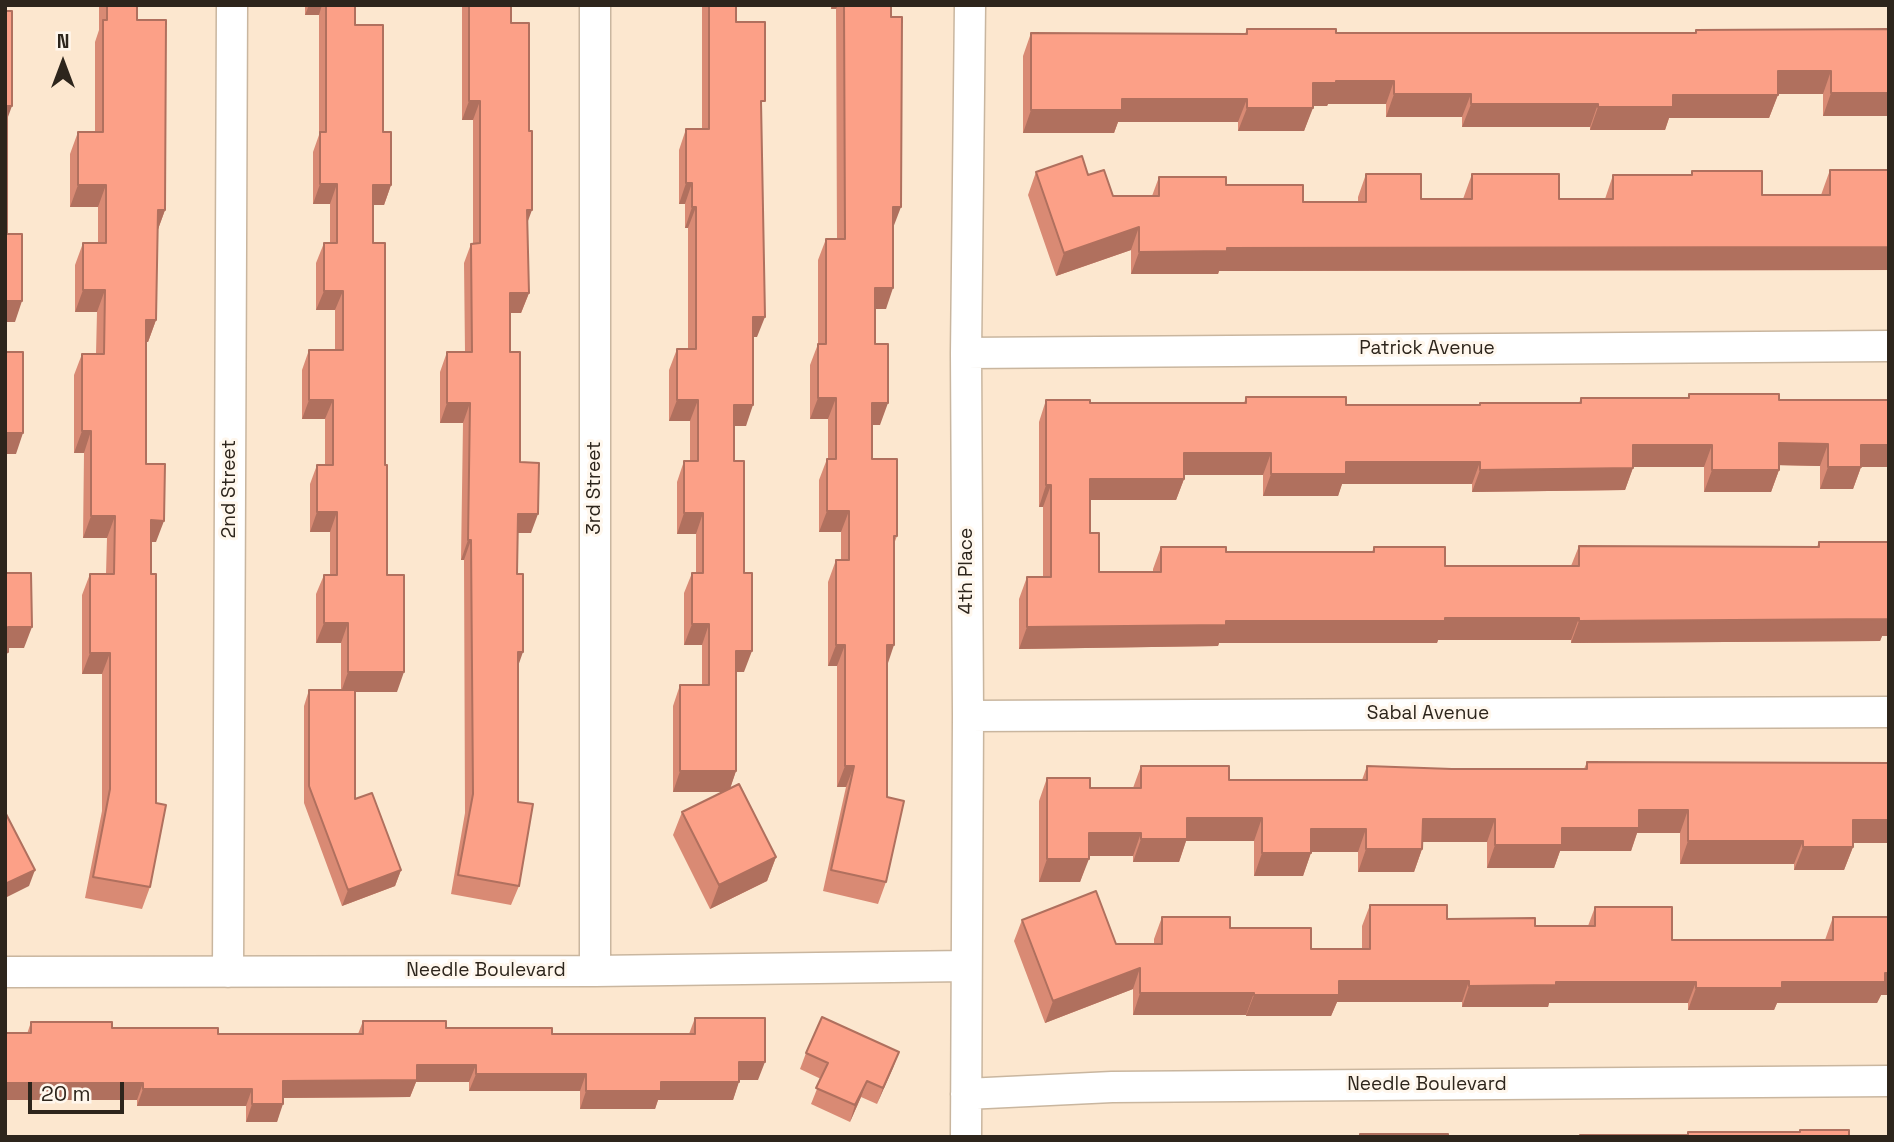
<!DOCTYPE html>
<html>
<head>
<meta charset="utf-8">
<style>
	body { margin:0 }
	#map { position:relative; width:1894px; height:1142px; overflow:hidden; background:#fce7cf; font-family:"Space Grotesk",sans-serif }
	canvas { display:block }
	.frame { position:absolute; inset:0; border:7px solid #2d251c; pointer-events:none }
	.north { position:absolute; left:28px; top:28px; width:70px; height:70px; -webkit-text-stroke:5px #fff7ed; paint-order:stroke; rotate:0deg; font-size:19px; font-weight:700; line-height:28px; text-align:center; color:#2d251c }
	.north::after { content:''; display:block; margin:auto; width:24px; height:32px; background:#2d251c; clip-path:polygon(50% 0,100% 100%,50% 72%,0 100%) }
	.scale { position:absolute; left:28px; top:1082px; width:96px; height:32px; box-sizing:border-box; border:4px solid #2d251c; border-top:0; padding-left:9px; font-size:21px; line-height:24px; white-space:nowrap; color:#2d251c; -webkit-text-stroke:5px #fff7ed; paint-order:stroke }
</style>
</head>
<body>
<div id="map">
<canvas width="1894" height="1142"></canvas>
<div class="frame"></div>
<div class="north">N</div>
<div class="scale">20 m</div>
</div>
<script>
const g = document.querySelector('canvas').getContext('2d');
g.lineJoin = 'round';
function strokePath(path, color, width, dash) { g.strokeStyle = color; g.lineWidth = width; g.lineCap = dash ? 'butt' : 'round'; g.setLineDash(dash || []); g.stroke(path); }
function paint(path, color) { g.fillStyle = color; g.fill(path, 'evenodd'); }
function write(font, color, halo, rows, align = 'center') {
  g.font = font + ' "Space Grotesk",sans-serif'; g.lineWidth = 6; g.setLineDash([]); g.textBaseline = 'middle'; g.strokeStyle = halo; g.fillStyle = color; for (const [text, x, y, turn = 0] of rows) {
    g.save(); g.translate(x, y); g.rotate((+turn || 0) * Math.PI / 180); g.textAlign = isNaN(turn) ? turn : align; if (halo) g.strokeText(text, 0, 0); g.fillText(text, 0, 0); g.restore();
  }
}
const minor = new Path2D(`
	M 595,5 L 595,971
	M 966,353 L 1889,346
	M 968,716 L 1889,712
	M 5,972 L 595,971 L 966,966
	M 228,972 L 232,5
	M 966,1094 L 1112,1087 L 1889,1081
	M 966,1137 L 968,716 L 966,353 L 970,5`);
const wall = new Path2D(`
	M 99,5 L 137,5 L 137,20 L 165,210 L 157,232 L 156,320 L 148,342 L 146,342 L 146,464 L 156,542 L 151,542 L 150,887 L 142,909 L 85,898 L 102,811 L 102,674 L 82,674 L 82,595 L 90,574 L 106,574 L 107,538 L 83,538 L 84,453 L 74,453 L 74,375 L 82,354 L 96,354 L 97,312 L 75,312 L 75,265 L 83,243 L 98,243 L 98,207 L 70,207 L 70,154 L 78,132 L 95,132 L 95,42 L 99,30 Z
	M 305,5 L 355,5 L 355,25 L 383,132 L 391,185 L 384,205 L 373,205 L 373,243 L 385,465 L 387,575 L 397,692 L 355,692 L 355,799 L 401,870 L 395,886 L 342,906 L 304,803 L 304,706 L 309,690 L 341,690 L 341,643 L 316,643 L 316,594 L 324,575 L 330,575 L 330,532 L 310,532 L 310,484 L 317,465 L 325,465 L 325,419 L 302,419 L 302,370 L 309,350 L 335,350 L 335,310 L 316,310 L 316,263 L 324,243 L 330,243 L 330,204 L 313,204 L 313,152 L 319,135 L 319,15 L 305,15 Z
	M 462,5 L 511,5 L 511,23 L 527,224 L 529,293 L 521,313 L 510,313 L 510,352 L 520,462 L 531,533 L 517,533 L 519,886 L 511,905 L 451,894 L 465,813 L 464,560 L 461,560 L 463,423 L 440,423 L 440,372 L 447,352 L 465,352 L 464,263 L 471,244 L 473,243 L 473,120 L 462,120 Z
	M 702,5 L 736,5 L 736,22 L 762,109 L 757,337 L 753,337 L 746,426 L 734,426 L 734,461 L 744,672 L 736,672 L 736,771 L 730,788 L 776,857 L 767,881 L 710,909 L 673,835 L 682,812 L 723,792 L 673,792 L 673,706 L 680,685 L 702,685 L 702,645 L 684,645 L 684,593 L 692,573 L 696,573 L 696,534 L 677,534 L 677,482 L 684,461 L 690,461 L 690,421 L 669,421 L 669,370 L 677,349 L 688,349 L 688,228 L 685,228 L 685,204 L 679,204 L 679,150 L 686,129 L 702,129 Z
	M 831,5 L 891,5 L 893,228 L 886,309 L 875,309 L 875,344 L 880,425 L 872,425 L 872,459 L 897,536 L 894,544 L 887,666 L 886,882 L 878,904 L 823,891 L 846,787 L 837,787 L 837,666 L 828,666 L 828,582 L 836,560 L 841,560 L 841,532 L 819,532 L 819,480 L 827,459 L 828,459 L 828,419 L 810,419 L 810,365 L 818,344 L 818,260 L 826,239 L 837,239 L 836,9 L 831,9 Z
	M 1247,29 L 1336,33 L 1695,33 L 1696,30 L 1889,29 L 1889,116 L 1823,116 L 1823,94 L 1778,94 L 1769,118 L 1669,118 L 1665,130 L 1590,130 L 1590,127 L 1462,127 L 1462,117 L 1386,117 L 1386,104 L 1328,104 L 1327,106 L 1313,106 L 1304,131 L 1238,131 L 1238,122 L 1118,122 L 1114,133 L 1023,133 L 1023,56 L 1031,33 L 1245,34 Z
	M 1830,170 L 1889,170 L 1888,270 L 1219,271 L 1218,274 L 1131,274 L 1131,250 L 1056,276 L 1028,195 L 1036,172 L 1088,175 L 1113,196 L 1152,196 L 1159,177 L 1226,185 L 1303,202 L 1358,202 L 1358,197 L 1366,174 L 1421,199 L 1463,199 L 1472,174 L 1559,199 L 1605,199 L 1613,175 L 1691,175 L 1692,171 L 1762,195 L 1821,195 Z
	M 1689,394 L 1779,400 L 1861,467 L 1853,489 L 1820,489 L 1820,466 L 1779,465 L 1779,470 L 1771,492 L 1704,492 L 1704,467 L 1633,467 L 1625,490 L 1472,492 L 1472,484 L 1342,484 L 1338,496 L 1263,496 L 1263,475 L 1184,475 L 1184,479 L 1176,500 L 1090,500 L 1090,533 L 1099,572 L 1153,572 L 1153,569 L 1161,547 L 1226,552 L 1372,552 L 1374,547 L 1445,566 L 1571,566 L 1579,546 L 1817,547 L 1819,542 L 1889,636 L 1882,636 L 1880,641 L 1571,643 L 1571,640 L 1438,640 L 1437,643 L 1219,643 L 1218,646 L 1019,649 L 1019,599 L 1027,577 L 1043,577 L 1043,507 L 1039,507 L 1039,422 L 1046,400 L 1090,403 L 1244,403 L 1246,397 L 1346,405 L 1480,405 L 1480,403 L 1579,403 L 1581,398 L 1688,398 Z
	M 1587,762 L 1889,843 L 1853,843 L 1853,847 L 1844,870 L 1794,870 L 1794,864 L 1680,864 L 1680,833 L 1637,833 L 1631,851 L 1560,851 L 1554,868 L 1487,868 L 1487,842 L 1423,842 L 1422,849 L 1414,872 L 1358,872 L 1358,852 L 1311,852 L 1303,876 L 1254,876 L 1254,841 L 1186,841 L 1179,862 L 1133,862 L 1133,856 L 1089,856 L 1080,882 L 1039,882 L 1039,801 L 1047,778 L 1090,788 L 1133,788 L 1141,766 L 1229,780 L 1362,780 L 1367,766 L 1452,769 L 1584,769 Z
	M 1370,905 L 1447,919 L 1535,926 L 1588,926 L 1595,907 L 1672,940 L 1825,940 L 1833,917 L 1889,995 L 1881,995 L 1877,1003 L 1777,1003 L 1774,1010 L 1688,1010 L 1688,1003 L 1549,1003 L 1548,1007 L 1462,1007 L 1462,1002 L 1337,1002 L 1331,1016 L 1246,1016 L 1246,1015 L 1133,1015 L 1133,989 L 1045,1023 L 1014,941 L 1022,920 L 1116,944 L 1154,944 L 1154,939 L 1162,917 L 1230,928 L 1311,949 L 1362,949 L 1362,926 Z
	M 695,1018 L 758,1080 L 739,1080 L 733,1100 L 658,1100 L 655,1109 L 580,1109 L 580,1091 L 469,1091 L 469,1082 L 416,1082 L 410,1097 L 283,1098 L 277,1122 L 246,1122 L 246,1106 L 137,1106 L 137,1100 L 5,1100 L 31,1022 L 218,1034 L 358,1034 L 363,1021 L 446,1028 L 552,1034 L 689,1034 Z
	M 899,1052 L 877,1104 L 861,1097 L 850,1122 L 811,1104 L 821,1079 L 800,1069 L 806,1053 Z`);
const shadedWall = new Path2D(`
	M 309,5 L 322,5 L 319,15 L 305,15 Z
	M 832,5 L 838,5 L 836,9 L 831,9 Z
	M 1778,71 L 1831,71 L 1823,94 L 1769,94 Z
	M 1336,81 L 1394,81 L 1386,104 L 1328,104 L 1327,106 L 1304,106 L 1313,83 Z
	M 1831,93 L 1889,93 L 1889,116 L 1823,116 Z
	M 1394,94 L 1471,94 L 1462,117 L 1386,117 Z
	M 1673,95 L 1778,95 L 1769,118 L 1669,118 L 1665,130 L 1590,130 L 1598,107 Z
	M 1122,99 L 1247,99 L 1238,122 L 1118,122 L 1114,133 L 1023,133 L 1031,110 Z
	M 469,101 L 480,101 L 473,120 L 462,120 Z
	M 1471,104 L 1598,104 L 1590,127 L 1462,127 Z
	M 7,106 L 12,106 L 5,125 Z
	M 1247,108 L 1313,108 L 1304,131 L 1238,131 Z
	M 686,183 L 692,183 L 685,204 L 679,204 Z
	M 320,184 L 337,184 L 330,204 L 313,204 Z
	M 78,185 L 106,185 L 98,207 L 70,207 Z
	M 373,185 L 391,185 L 384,205 L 366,205 Z
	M 692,207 L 696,207 L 688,228 L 685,228 Z
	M 893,207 L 901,207 L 893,228 Z
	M 158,210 L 165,210 L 157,232 Z
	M 527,210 L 532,210 L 525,229 Z
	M 1139,227 L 1131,250 L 1056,276 L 1064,253 Z
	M 1889,247 L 1888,270 L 1219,271 L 1218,274 L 1131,274 L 1139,252 L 1227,248 Z
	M 875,288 L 893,288 L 886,309 L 867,309 Z
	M 83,290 L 105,290 L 97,312 L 75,312 Z
	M 324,291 L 343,291 L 335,310 L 316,310 Z
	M 510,293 L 529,293 L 521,313 L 503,313 Z
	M 5,301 L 22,301 L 15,322 L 5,322 Z
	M 753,317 L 765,317 L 757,337 L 746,337 Z
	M 146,320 L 156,320 L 148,342 L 138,342 Z
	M 818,398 L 836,398 L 828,419 L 810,419 Z
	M 309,400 L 333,400 L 325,419 L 302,419 Z
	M 677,400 L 698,400 L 690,421 L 669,421 Z
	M 447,403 L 470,403 L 463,423 L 440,423 Z
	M 872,403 L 888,403 L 880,425 L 864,425 Z
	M 734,405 L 753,405 L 746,426 L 726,426 Z
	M 82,431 L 91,431 L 84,453 L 74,453 Z
	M 5,433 L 23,433 L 16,454 L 5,454 Z
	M 1779,443 L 1828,444 L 1820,466 L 1771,465 Z
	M 1633,445 L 1712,445 L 1704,467 L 1625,467 Z
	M 1861,445 L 1889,445 L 1889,467 L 1861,467 L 1853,489 L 1820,489 L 1828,467 Z
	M 1184,453 L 1271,453 L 1263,475 L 1176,475 Z
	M 1346,462 L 1480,462 L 1472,484 L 1342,484 L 1338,496 L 1263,496 L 1271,474 Z
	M 1633,468 L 1625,490 L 1472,492 L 1480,470 Z
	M 1712,470 L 1779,470 L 1771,492 L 1704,492 Z
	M 1090,479 L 1184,479 L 1176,500 L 1082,500 Z
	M 1046,485 L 1051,485 L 1043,507 L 1039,507 Z
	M 827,511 L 849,511 L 841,532 L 819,532 Z
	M 317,512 L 337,512 L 330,532 L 310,532 Z
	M 684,513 L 703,513 L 696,534 L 677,534 Z
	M 518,514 L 538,514 L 531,533 L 511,533 Z
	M 91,516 L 115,516 L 107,538 L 83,538 Z
	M 151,520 L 164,521 L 156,542 L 143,542 Z
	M 468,540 L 471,540 L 464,560 L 461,560 Z
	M 1889,614 L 1889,636 L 1882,636 L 1880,641 L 1571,643 L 1579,621 Z
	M 1445,618 L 1579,618 L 1571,640 L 1438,640 L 1437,643 L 1219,643 L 1218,646 L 1019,649 L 1027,627 L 1226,621 Z
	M 324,623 L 348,623 L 341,643 L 316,643 Z
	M 692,624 L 709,624 L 702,645 L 684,645 Z
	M 8,627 L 32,627 L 24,648 L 5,648 Z
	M 836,645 L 845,645 L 837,666 L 828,666 Z
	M 887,645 L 894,645 L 887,666 Z
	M 736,651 L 752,651 L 744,672 L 729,672 Z
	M 518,652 L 523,652 L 516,672 Z
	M 90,653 L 110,653 L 102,674 L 82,674 Z
	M 348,672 L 404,672 L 397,692 L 341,692 Z
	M 845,766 L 854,766 L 846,787 L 837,787 Z
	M 680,771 L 736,771 L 729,792 L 673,792 Z
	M 1639,810 L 1688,810 L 1680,833 L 1637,833 L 1631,851 L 1560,851 L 1554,868 L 1487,868 L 1495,845 Z
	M 1187,818 L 1262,818 L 1254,841 L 1186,841 L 1179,862 L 1133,862 L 1141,839 Z
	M 1423,819 L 1495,819 L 1487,842 L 1415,842 Z
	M 1853,820 L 1889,820 L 1889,843 L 1844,843 Z
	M 1311,829 L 1366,829 L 1358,852 L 1303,852 Z
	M 1089,833 L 1141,833 L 1133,856 L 1080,856 Z
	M 1688,841 L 1803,841 L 1794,864 L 1680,864 Z
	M 1803,847 L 1853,847 L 1844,870 L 1794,870 Z
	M 1366,849 L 1422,849 L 1414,872 L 1358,872 Z
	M 1262,853 L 1311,853 L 1303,876 L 1254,876 Z
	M 776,857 L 767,881 L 710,909 L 719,885 Z
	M 1047,859 L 1089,859 L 1080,882 L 1039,882 Z
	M 35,870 L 29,886 L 5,898 L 5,884 Z
	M 401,870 L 395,886 L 342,906 L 348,890 Z
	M 1140,968 L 1133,989 L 1045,1023 L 1053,1001 Z
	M 1889,973 L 1889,995 L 1881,995 L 1877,1003 L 1777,1003 L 1774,1010 L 1688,1010 L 1696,988 Z
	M 1339,981 L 1469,981 L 1462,1002 L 1337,1002 L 1331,1016 L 1246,1016 L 1254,995 Z
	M 1556,982 L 1696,982 L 1688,1003 L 1549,1003 L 1548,1007 L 1462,1007 L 1469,986 Z
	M 1140,993 L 1254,993 L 1246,1015 L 1133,1015 Z
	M 899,1052 L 893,1068 L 877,1104 L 883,1088 Z
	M 739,1062 L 765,1062 L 758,1080 L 733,1080 Z
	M 417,1065 L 476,1065 L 469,1082 L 416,1082 L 410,1097 L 277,1098 L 283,1081 Z
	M 476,1074 L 586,1074 L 580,1091 L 469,1091 Z
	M 867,1081 L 861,1097 L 850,1122 L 855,1105 Z
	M 661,1082 L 739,1082 L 733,1100 L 658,1100 L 655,1109 L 580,1109 L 586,1091 Z
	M 5,1083 L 143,1083 L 137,1100 L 5,1100 Z
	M 143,1089 L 252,1089 L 246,1106 L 137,1106 Z
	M 252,1104 L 283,1104 L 277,1122 L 246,1122 Z`);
const building = new Path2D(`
	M 107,5 L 137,5 L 137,20 L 166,20 L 165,210 L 158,210 L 156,320 L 146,320 L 146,464 L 165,464 L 164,521 L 151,520 L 151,574 L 156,574 L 156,803 L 166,805 L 150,887 L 93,877 L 110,789 L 110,653 L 90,653 L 90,574 L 114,574 L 115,516 L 91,516 L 91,431 L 82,431 L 82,354 L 104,354 L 105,290 L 83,290 L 83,243 L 106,243 L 106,185 L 78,185 L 78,132 L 103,132 L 103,20 L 107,20 Z
	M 326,5 L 355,5 L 355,25 L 383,25 L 383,132 L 391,132 L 391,185 L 373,185 L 373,243 L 385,243 L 385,465 L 387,465 L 387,575 L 404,575 L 404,672 L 348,672 L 348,623 L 324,623 L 324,575 L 337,575 L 337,512 L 317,512 L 317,465 L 333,465 L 333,400 L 309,400 L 309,350 L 343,350 L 343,291 L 324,291 L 324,243 L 337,243 L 337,184 L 320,184 L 320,132 L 326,132 Z
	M 469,5 L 511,5 L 511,23 L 529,23 L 529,131 L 532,131 L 532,210 L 527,210 L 529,293 L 510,293 L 510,352 L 520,352 L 520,462 L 539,463 L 538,514 L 518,514 L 517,574 L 523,574 L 523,652 L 518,652 L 518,802 L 533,804 L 519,886 L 458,875 L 473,794 L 471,540 L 468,540 L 470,403 L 447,403 L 447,352 L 472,352 L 471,244 L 480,243 L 480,101 L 469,101 Z
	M 709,5 L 736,5 L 736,22 L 765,22 L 765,101 L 761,101 L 765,317 L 753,317 L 753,405 L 734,405 L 734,461 L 744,461 L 744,573 L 752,573 L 752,651 L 736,651 L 736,771 L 680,771 L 680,685 L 709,685 L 709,624 L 692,624 L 692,573 L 703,573 L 703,513 L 684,513 L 684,461 L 698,461 L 698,400 L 677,400 L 677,349 L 696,349 L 696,207 L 692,207 L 692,183 L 686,183 L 686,129 L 709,129 Z
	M 844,5 L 891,5 L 891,17 L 902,17 L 901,207 L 893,207 L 893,288 L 875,288 L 875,344 L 888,344 L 888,403 L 872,403 L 872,459 L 897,459 L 897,536 L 894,536 L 894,645 L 887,645 L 887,797 L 904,801 L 886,882 L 831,870 L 854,766 L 845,766 L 845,645 L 836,645 L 836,560 L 849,560 L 849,511 L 827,511 L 827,459 L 836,459 L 836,398 L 818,398 L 818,344 L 826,344 L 826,239 L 845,239 Z
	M 5,11 L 12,11 L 12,106 L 7,106 L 7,234 L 22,234 L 22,301 L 5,301 Z
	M 1247,29 L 1336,29 L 1336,33 L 1696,33 L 1696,30 L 1889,29 L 1889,93 L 1831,93 L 1831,71 L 1778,71 L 1778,95 L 1673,95 L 1673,107 L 1598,107 L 1598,104 L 1471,104 L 1471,94 L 1394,94 L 1394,81 L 1336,81 L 1336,83 L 1313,83 L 1313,108 L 1247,108 L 1247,99 L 1122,99 L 1122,110 L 1031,110 L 1031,33 L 1247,34 Z
	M 1082,156 L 1088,175 L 1104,170 L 1113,196 L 1159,196 L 1159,177 L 1226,177 L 1226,185 L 1303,185 L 1303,202 L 1366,202 L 1366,174 L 1421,174 L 1421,199 L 1472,199 L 1472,174 L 1559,174 L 1559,199 L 1613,199 L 1613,175 L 1692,175 L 1692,171 L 1762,171 L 1762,195 L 1830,195 L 1830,170 L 1889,170 L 1889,247 L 1227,248 L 1227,251 L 1139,252 L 1139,227 L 1064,253 L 1036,172 Z
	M 5,352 L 23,352 L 23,433 L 5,433 Z
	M 1689,394 L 1779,394 L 1779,400 L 1889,400 L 1889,445 L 1861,445 L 1861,467 L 1828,467 L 1828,444 L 1779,443 L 1779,470 L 1712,470 L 1712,445 L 1633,445 L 1633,468 L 1480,470 L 1480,462 L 1346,462 L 1346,474 L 1271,474 L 1271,453 L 1184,453 L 1184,479 L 1090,479 L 1090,533 L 1099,533 L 1099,572 L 1161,572 L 1161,547 L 1226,547 L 1226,552 L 1374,552 L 1374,547 L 1445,547 L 1445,566 L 1579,566 L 1579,546 L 1819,547 L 1819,542 L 1888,542 L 1888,619 L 1579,621 L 1579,618 L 1445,618 L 1445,621 L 1226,621 L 1226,625 L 1027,627 L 1027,577 L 1051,577 L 1051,485 L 1046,485 L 1046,400 L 1090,400 L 1090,403 L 1246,403 L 1246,397 L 1346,397 L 1346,405 L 1480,405 L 1480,403 L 1581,403 L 1581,398 L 1689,398 Z
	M 5,573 L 31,573 L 32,627 L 8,627 L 8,652 L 5,653 Z
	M 309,690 L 355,690 L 355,799 L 372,793 L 401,870 L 348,890 L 309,786 Z
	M 1587,762 L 1889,763 L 1889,820 L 1853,820 L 1853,847 L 1803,847 L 1803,841 L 1688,841 L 1688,810 L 1639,810 L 1639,828 L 1562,828 L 1562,845 L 1495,845 L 1495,819 L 1423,819 L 1422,849 L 1366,849 L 1366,829 L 1311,829 L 1311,853 L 1262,853 L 1262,818 L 1187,818 L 1187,839 L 1141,839 L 1141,833 L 1089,833 L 1089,859 L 1047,859 L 1047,778 L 1090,778 L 1090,788 L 1141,788 L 1141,766 L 1229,766 L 1229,780 L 1367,780 L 1367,766 L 1452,769 L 1587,769 Z
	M 739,784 L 776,857 L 719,885 L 682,812 Z
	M 5,812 L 35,870 L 5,884 Z
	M 1096,891 L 1116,944 L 1162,944 L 1162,917 L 1230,917 L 1230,928 L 1311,928 L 1311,949 L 1370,949 L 1370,905 L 1447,905 L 1447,919 L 1535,918 L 1535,926 L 1595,926 L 1595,907 L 1672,907 L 1672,940 L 1833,940 L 1833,917 L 1889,917 L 1889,973 L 1885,973 L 1885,982 L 1782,982 L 1782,988 L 1696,988 L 1696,982 L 1556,982 L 1556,985 L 1469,986 L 1469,981 L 1339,981 L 1339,995 L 1254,995 L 1254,993 L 1140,993 L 1140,968 L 1053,1001 L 1022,920 Z
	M 822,1017 L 899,1052 L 883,1088 L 867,1081 L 855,1105 L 816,1088 L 828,1063 L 806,1053 Z
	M 695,1018 L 765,1018 L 765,1062 L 739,1062 L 739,1082 L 661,1082 L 661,1091 L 586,1091 L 586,1074 L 476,1074 L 476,1065 L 417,1065 L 417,1080 L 283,1081 L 283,1104 L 252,1104 L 252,1089 L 143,1089 L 143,1083 L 5,1083 L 5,1033 L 31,1033 L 31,1022 L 112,1022 L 112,1028 L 218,1028 L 218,1034 L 363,1034 L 363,1021 L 446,1021 L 446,1028 L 552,1028 L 552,1034 L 695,1034 Z
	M 1800,1130 L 1849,1130 L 1849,1137 L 1580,1137 L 1580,1135 L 1688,1135 L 1688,1132 L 1800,1132 Z
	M 1360,1134 L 1448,1134 L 1448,1137 L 1360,1137 Z`);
const streetNames = [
	["Patrick Avenue",1427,349],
	["3rd Street",595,488,-90],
	["2nd Street",230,489,-90],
	["4th Place",967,571,-90],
	["Sabal Avenue",1428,714],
	["Needle Boulevard",486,971],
	["Needle Boulevard",1427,1085]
];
strokePath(minor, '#c9b69f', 33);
strokePath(minor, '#fff', 30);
paint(wall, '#d98a74');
paint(shadedWall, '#b0705e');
paint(building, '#fca087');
strokePath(building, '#b0705e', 2);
write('19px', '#2d251c', '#fff7ed', streetNames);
</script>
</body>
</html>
